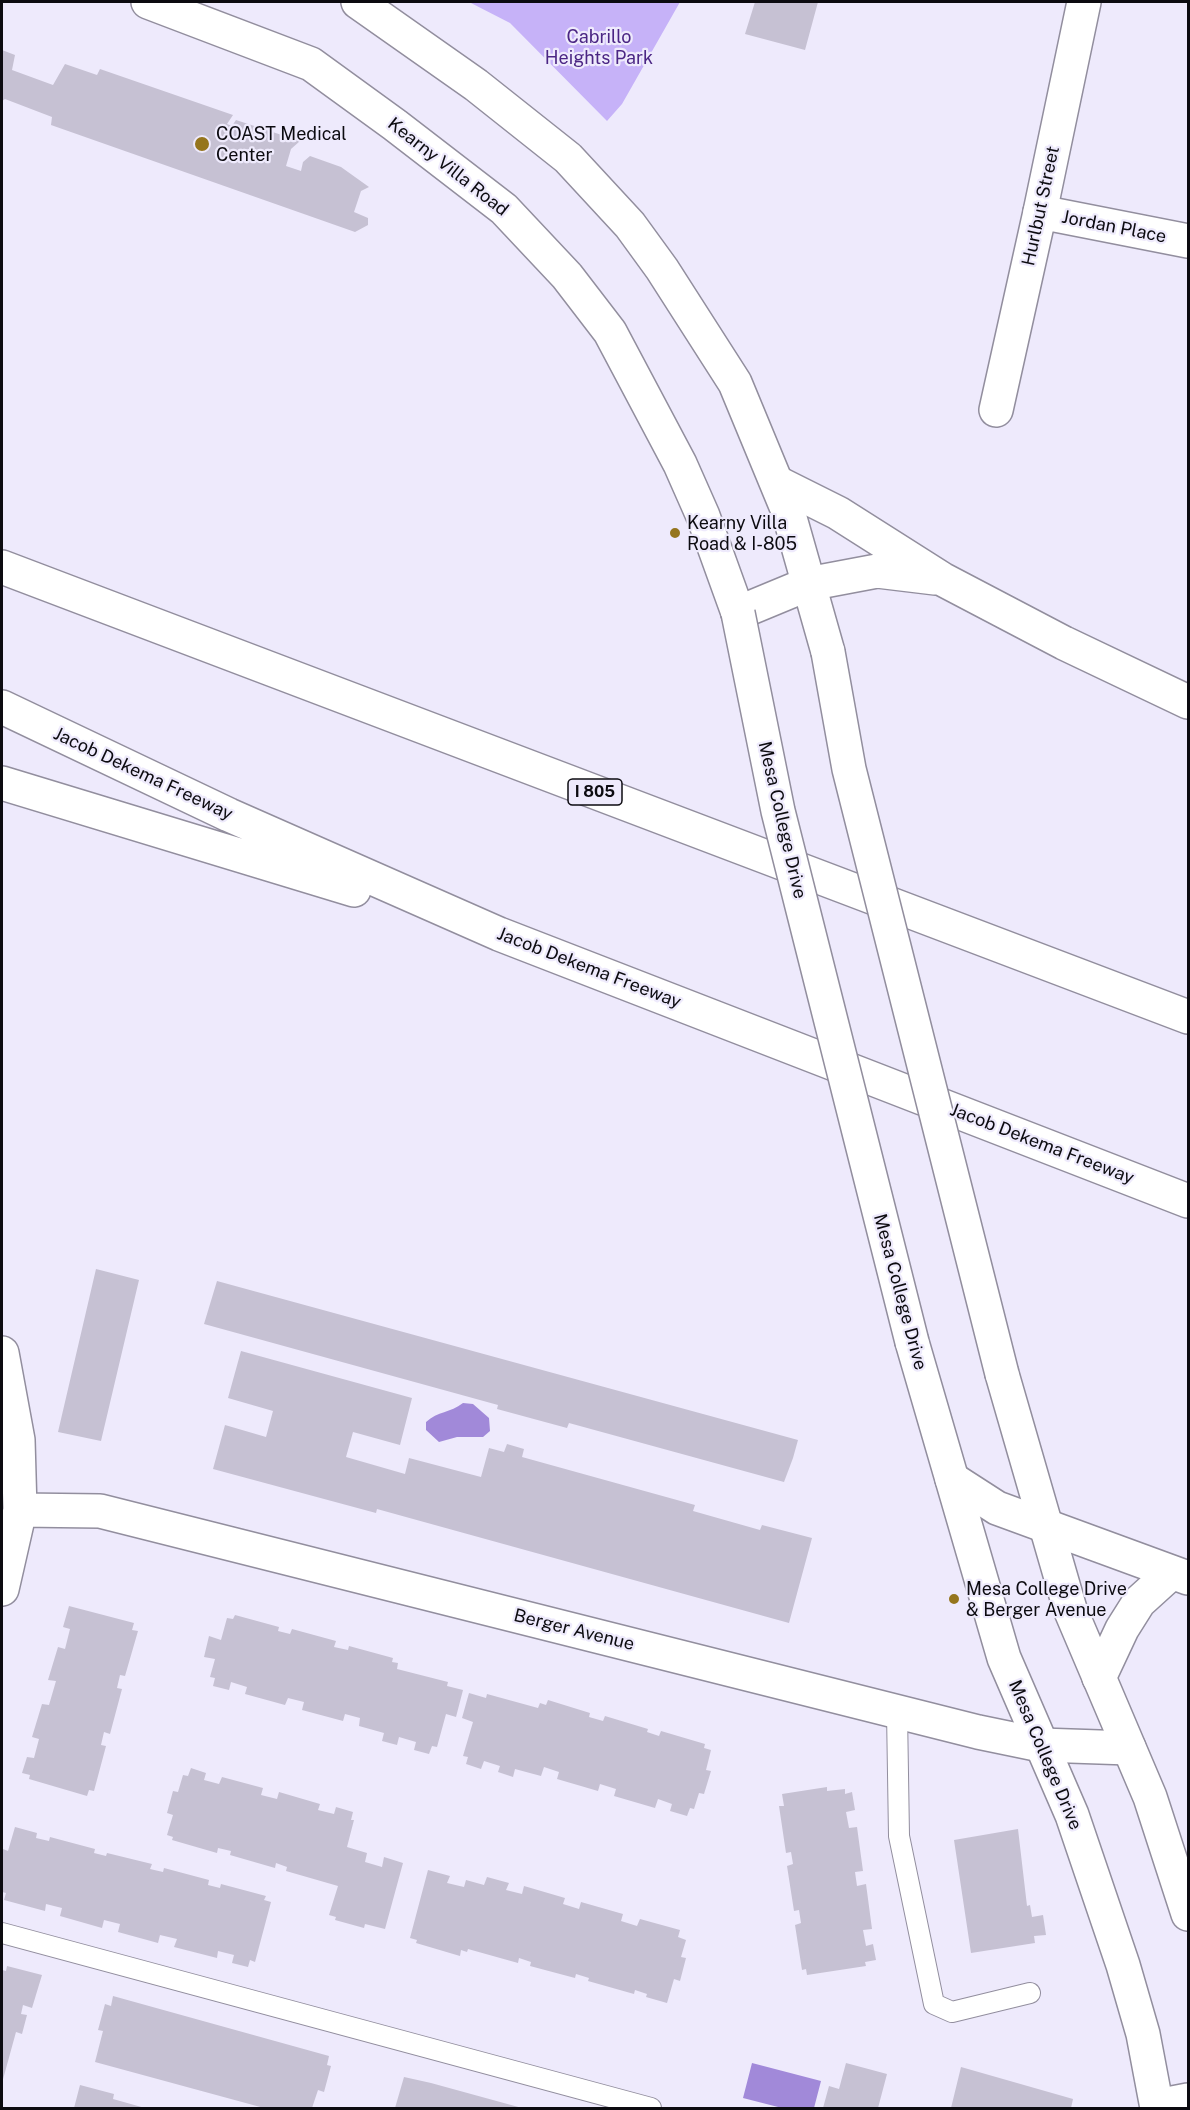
<!DOCTYPE html>
<html>
<head>
<meta charset="utf-8">
<style>
	body { margin:0 }
	#map { position:relative; width:1190px; height:2110px; overflow:hidden; background:#eeeafc; font-family:"Public Sans",sans-serif }
	canvas { display:block }
	.frame { position:absolute; inset:0; border:3px solid #0c0b10; pointer-events:none }
</style>
</head>
<body>
<div id="map">
<canvas width="1190" height="2110"></canvas>
<div class="frame"></div>
</div>
<script>
const g = document.querySelector('canvas').getContext('2d');
g.lineJoin = 'round';
function paint(path, color) { g.fillStyle = color; g.fill(path, 'evenodd'); }
function strokePath(path, color, width, dash) { g.strokeStyle = color; g.lineWidth = width; g.lineCap = dash ? 'butt' : 'round'; g.setLineDash(dash || []); g.stroke(path); }
function write(font, color, halo, rows, align = 'center') {
  g.font = font + ' "Public Sans",sans-serif'; g.lineWidth = 4.5; g.setLineDash([]); g.textBaseline = 'middle'; g.strokeStyle = halo; g.fillStyle = color; for (const [text, x, y, turn = 0] of rows) {
    g.save(); g.translate(x, y); g.rotate((+turn || 0) * Math.PI / 180); g.textAlign = isNaN(turn) ? turn : align; if (halo) g.strokeText(text, 0, 0); g.fillText(text, 0, 0); g.restore();
  }
}
const green = new Path2D(`
	M 469,2 L 680,2 L 622,104 L 607,121 L 510,23 Z`);
const water = new Path2D(`
	M 463,1403 L 473,1404 L 489,1418 L 490,1431 L 483,1437 L 457,1437 L 439,1442 L 426,1430 L 426,1422 C 438,1411 450,1413 463,1403 Z
	M 752,2063 L 821,2081 L 814,2108 L 782,2108 L 743,2098 Z`);
const building = new Path2D(`
	M 755,2 L 818,2 L 805,50 L 745,34 Z
	M 2,50 L 15,55 L 12,70 L 53,85 L 65,64 L 97,75 L 100,69 L 233,115 L 227,124 L 232,126 L 236,120 L 300,141 L 291,149 L 286,166 L 301,171 L 303,162 L 310,156 L 341,167 L 369,187 L 361,191 L 354,212 L 368,218 L 368,225 L 355,232 L 51,125 L 52,117 L 5,99 L 2,101 Z
	M 96,1269 L 139,1280 L 101,1441 L 58,1432 Z
	M 217,1281 L 798,1440 L 793,1458 L 784,1482 L 569,1423 L 567,1428 L 497,1409 L 498,1405 L 204,1324 Z
	M 241,1351 L 412,1398 L 400,1445 L 353,1432 L 346,1457 L 405,1474 L 409,1458 L 481,1477 L 489,1448 L 504,1452 L 507,1444 L 524,1449 L 522,1457 L 695,1505 L 693,1511 L 760,1530 L 762,1525 L 812,1538 L 789,1623 L 377,1509 L 376,1513 L 213,1469 L 225,1425 L 266,1437 L 273,1411 L 228,1398 Z
	M 69,1606 L 134,1623 L 132,1630 L 138,1631 L 125,1676 L 120,1675 L 117,1688 L 122,1689 L 110,1734 L 104,1732 L 101,1745 L 106,1746 L 94,1791 L 89,1790 L 87,1796 L 29,1779 L 30,1775 L 22,1773 L 27,1757 L 34,1758 L 39,1739 L 32,1737 L 42,1704 L 49,1705 L 56,1681 L 48,1680 L 58,1647 L 65,1649 L 70,1629 L 63,1627 Z
	M 235,1615 L 279,1627 L 278,1631 L 290,1634 L 292,1629 L 336,1641 L 334,1647 L 348,1650 L 349,1646 L 393,1658 L 392,1662 L 398,1663 L 397,1669 L 448,1682 L 447,1686 L 463,1690 L 456,1717 L 446,1714 L 437,1747 L 432,1746 L 429,1754 L 414,1750 L 416,1742 L 399,1737 L 397,1745 L 382,1741 L 384,1733 L 359,1726 L 360,1718 L 345,1714 L 343,1721 L 302,1710 L 304,1702 L 288,1698 L 285,1705 L 245,1694 L 247,1687 L 231,1682 L 229,1690 L 213,1686 L 215,1678 L 210,1677 L 215,1659 L 204,1657 L 209,1636 L 221,1640 L 227,1618 L 233,1619 Z
	M 469,1693 L 486,1698 L 487,1694 L 538,1708 L 540,1703 L 546,1705 L 548,1700 L 590,1713 L 589,1717 L 603,1721 L 605,1716 L 648,1729 L 647,1732 L 659,1736 L 661,1731 L 705,1744 L 704,1748 L 711,1750 L 706,1770 L 711,1771 L 704,1794 L 699,1793 L 694,1809 L 690,1808 L 687,1816 L 670,1811 L 672,1804 L 658,1799 L 655,1808 L 614,1796 L 616,1789 L 600,1784 L 598,1791 L 557,1779 L 559,1772 L 544,1767 L 541,1776 L 515,1769 L 513,1777 L 498,1772 L 500,1766 L 484,1761 L 481,1769 L 466,1764 L 468,1757 L 463,1756 L 473,1722 L 462,1718 Z
	M 191,1768 L 206,1773 L 204,1780 L 219,1784 L 222,1777 L 263,1788 L 261,1795 L 277,1799 L 279,1792 L 320,1804 L 318,1810 L 334,1814 L 336,1807 L 353,1812 L 351,1820 L 354,1820 L 347,1847 L 367,1853 L 365,1862 L 382,1867 L 384,1857 L 403,1863 L 385,1929 L 365,1924 L 364,1928 L 335,1920 L 336,1917 L 329,1915 L 338,1886 L 286,1871 L 287,1867 L 276,1863 L 275,1868 L 230,1855 L 231,1851 L 218,1848 L 217,1853 L 172,1840 L 173,1837 L 167,1835 L 173,1815 L 167,1813 L 173,1791 L 178,1792 L 183,1775 L 188,1776 Z
	M 827,1787 L 827,1791 L 845,1789 L 845,1794 L 852,1792 L 855,1810 L 846,1812 L 849,1828 L 857,1827 L 863,1871 L 855,1872 L 857,1886 L 866,1884 L 872,1929 L 863,1930 L 866,1946 L 873,1944 L 876,1960 L 865,1962 L 866,1966 L 807,1975 L 806,1969 L 802,1970 L 795,1925 L 801,1923 L 799,1910 L 794,1911 L 787,1866 L 793,1864 L 791,1852 L 786,1853 L 779,1806 L 784,1806 L 782,1794 Z
	M 15,1827 L 37,1833 L 36,1838 L 49,1841 L 50,1837 L 95,1849 L 94,1853 L 106,1856 L 107,1853 L 152,1864 L 150,1869 L 163,1872 L 164,1868 L 209,1880 L 208,1885 L 220,1888 L 221,1884 L 266,1896 L 264,1900 L 271,1902 L 255,1962 L 250,1960 L 248,1967 L 232,1963 L 234,1955 L 218,1951 L 217,1958 L 174,1947 L 177,1939 L 160,1935 L 158,1943 L 118,1932 L 120,1924 L 104,1920 L 102,1928 L 60,1916 L 62,1908 L 46,1904 L 45,1911 L 4,1900 L 6,1893 L 2,1892 L 2,1853 L 3,1849 L 8,1851 Z
	M 1018,1829 L 1027,1906 L 1030,1905 L 1032,1917 L 1043,1915 L 1046,1935 L 1034,1936 L 1035,1943 L 971,1953 L 954,1840 Z
	M 428,1870 L 450,1876 L 447,1883 L 464,1887 L 466,1880 L 484,1885 L 487,1877 L 509,1883 L 506,1890 L 522,1894 L 524,1886 L 565,1898 L 563,1904 L 579,1909 L 581,1902 L 623,1914 L 621,1921 L 637,1926 L 640,1919 L 680,1930 L 678,1937 L 686,1940 L 681,1957 L 686,1958 L 680,1981 L 674,1979 L 667,2003 L 646,1997 L 647,1994 L 635,1990 L 634,1994 L 588,1981 L 589,1978 L 576,1974 L 575,1978 L 530,1966 L 531,1962 L 519,1958 L 518,1963 L 468,1949 L 467,1952 L 461,1950 L 460,1956 L 416,1943 L 417,1940 L 410,1938 Z
	M 7,1966 L 42,1975 L 32,2008 L 23,2005 L 21,2014 L 27,2015 L 22,2034 L 16,2032 L 2,2083 L 2,1970 L 6,1971 Z
	M 113,1996 L 329,2056 L 327,2065 L 331,2066 L 324,2092 L 318,2090 L 312,2108 L 264,2108 L 95,2062 L 103,2031 L 98,2030 L 105,2004 L 111,2006 Z
	M 846,2063 L 887,2074 L 878,2108 L 823,2108 L 829,2086 L 839,2089 Z
	M 961,2067 L 1073,2099 L 1071,2108 L 951,2108 Z
	M 404,2077 L 431,2083 L 522,2108 L 395,2108 Z
	M 80,2085 L 114,2094 L 113,2099 L 145,2108 L 74,2108 Z`);
const service = new Path2D(`
	M 897,1712 L 899,1836 L 934,2004 L 952,2012 L 1030,1993
	M 2,1933 L 651,2108`);
const minor = new Path2D(`
	M 996,410 L 1040,212 L 1188,241
	M 2,1353 L 18,1440 L 20,1510 L 2,1589
	M 20,1510 L 100,1511 L 978,1732 L 1041,1745 L 1129,1748`);
const tertiary = new Path2D(`
	M 1040,212 L 1084,2`);
const secondary = new Path2D(`
	M 148,2 L 311,64 L 395,125 L 504,209 L 567,276 L 610,332 L 680,464 L 703,516 L 738,613
	M 358,2 L 476,85 L 568,158 L 630,225 L 662,269 L 735,383 L 788,511 L 828,652
	M 912,1342 L 1004,1658 L 1072,1815 L 1123,1965 L 1143,2034 L 1157,2108
	M 1002,1374 L 1070,1609 L 1150,1797 L 1188,1914
	M 1157,2106 L 1188,2100`);
const motorway = new Path2D(`
	M 778,483 L 838,513 L 942,579 L 1064,643 L 1188,702
	M 2,567 L 1188,1017
	M 738,613 L 808,584 L 877,571 L 935,578
	M 2,707 L 229,815 L 499,934 L 1188,1201
	M 2,783 L 354,890
	M 952,1479 L 997,1508 L 1188,1578
	M 1099,1678 L 1122,1629 L 1139,1602 L 1171,1573`);
const secondaryBridge = new Path2D(`
	M 738,613 L 778,811 L 912,1342
	M 828,652 L 849,769 L 1002,1374`);
const markers = [
	[202,144,8,"#95751d"],
	[675,533,6,"#95751d"],
	[954,1599,6,"#95751d"]
];
const shields = [
	[595,792,54]
];
const shieldNames = [
	["I 805",595,792]
];
const parkNames = [
	["Cabrillo",599,37],
	["Heights Park",599,58]
];
const poiNames = [
	["COAST Medical",216,134],
	["Center",216,155],
	["Kearny Villa",687,523],
	["Road & I-805",687,544],
	["Mesa College Drive",966,1589],
	["& Berger Avenue",966,1610]
];
const streetNames = [
	["Kearny Villa Road",448,167,38],
	["Hurlbut Street",1041,206,-78],
	["Jordan Place",1114,227,11],
	["Jacob Dekema Freeway",143,774,25],
	["Mesa College Drive",782,820,77],
	["Jacob Dekema Freeway",589,968,21],
	["Jacob Dekema Freeway",1042,1144,21],
	["Mesa College Drive",900,1292,75],
	["Berger Avenue",574,1630,14],
	["Mesa College Drive",1045,1755,67]
];
paint(green, '#c6b2f8');
paint(water, '#a189d9');
paint(building, '#c6c1d3');
strokePath(service, '#928e9e', 22);
strokePath(minor, '#928e9e', 36);
strokePath(tertiary, '#928e9e', 36);
strokePath(secondary, '#928e9e', 36);
strokePath(motorway, '#928e9e', 36);
strokePath(service, '#fff', 20);
strokePath(minor, '#fff', 33);
strokePath(tertiary, '#fff', 33);
strokePath(secondary, '#fff', 33);
strokePath(motorway, '#fff', 33);
strokePath(secondaryBridge, '#928e9e', 36, []);
strokePath(secondaryBridge, '#fff', 33);
for (const [x, y, r, color] of markers) { const dot = new Path2D(); dot.arc(x, y, r, 0, 2 * Math.PI); g.fillStyle = color; g.fill(dot); strokePath(dot, '#eeeafc', 2); }
for (const [x, y, w] of shields) { const box = new Path2D(); box.roundRect(x - w / 2, y - 13, w, 26, 4.5); g.fillStyle = '#eeeafc'; g.fill(box); strokePath(box, '#0c0b10', 1.5); }
write('bold 16px', '#0c0b10', null, shieldNames);
write('18px', '#4b2684', '#eeeafc', parkNames);
write('18px', '#0c0b10', '#eeeafc', poiNames, 'left');
write('18px', '#0c0b10', '#eeeafc', streetNames);
</script>
</body>
</html>
